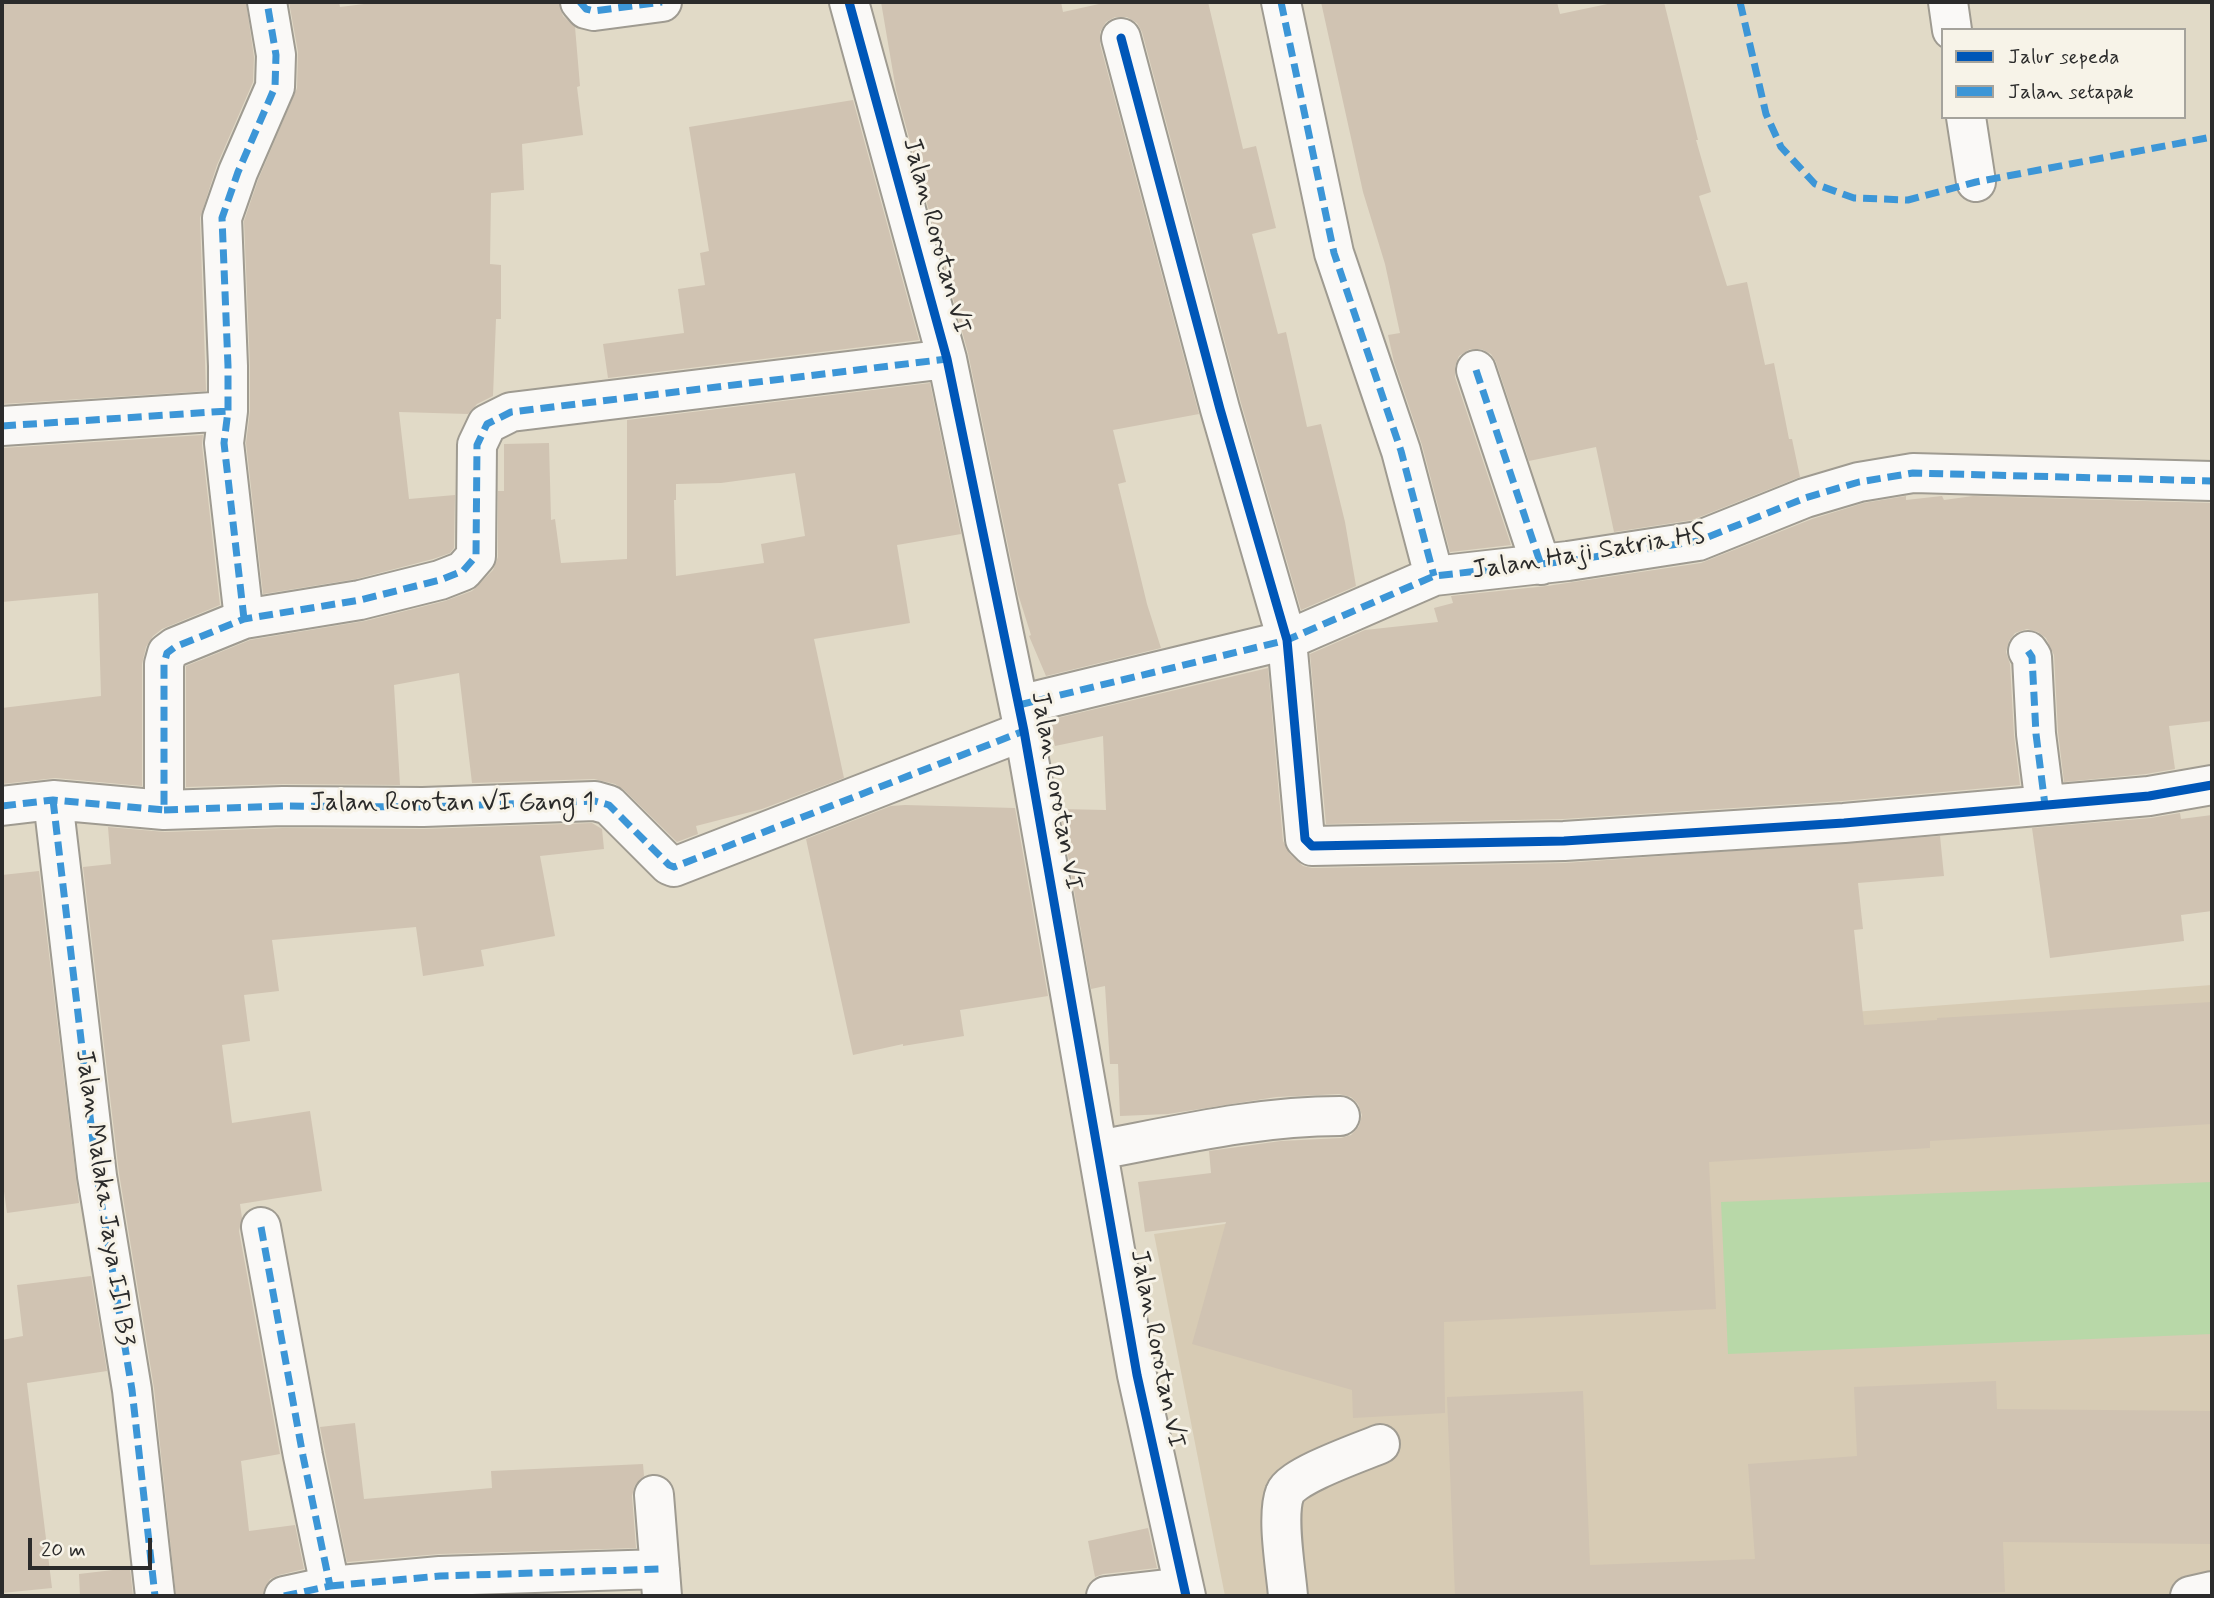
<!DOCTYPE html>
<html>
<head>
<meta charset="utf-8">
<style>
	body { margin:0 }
	#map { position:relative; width:2214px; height:1598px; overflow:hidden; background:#e1dac7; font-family:Mynerve,sans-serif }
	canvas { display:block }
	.frame { position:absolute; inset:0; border:4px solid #2b2b2b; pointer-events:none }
	.legend { position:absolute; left:1941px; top:28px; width:245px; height:91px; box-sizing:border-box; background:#f7f3e8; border:2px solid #a5a39c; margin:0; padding:9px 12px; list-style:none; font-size:21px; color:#2b2b2b }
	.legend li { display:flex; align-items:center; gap:14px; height:35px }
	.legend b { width:35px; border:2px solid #a5a39c }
	.scale { position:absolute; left:28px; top:1538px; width:124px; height:32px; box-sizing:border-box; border:4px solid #2b2b2b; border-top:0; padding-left:9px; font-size:21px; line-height:24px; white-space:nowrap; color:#2b2b2b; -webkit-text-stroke:5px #f7f3e8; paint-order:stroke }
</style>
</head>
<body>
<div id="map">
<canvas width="2214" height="1598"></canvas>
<div class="frame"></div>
<ul class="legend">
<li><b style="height:9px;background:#0057b8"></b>Jalur sepeda</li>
<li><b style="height:9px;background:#3c96d7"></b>Jalan setapak</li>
</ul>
<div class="scale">20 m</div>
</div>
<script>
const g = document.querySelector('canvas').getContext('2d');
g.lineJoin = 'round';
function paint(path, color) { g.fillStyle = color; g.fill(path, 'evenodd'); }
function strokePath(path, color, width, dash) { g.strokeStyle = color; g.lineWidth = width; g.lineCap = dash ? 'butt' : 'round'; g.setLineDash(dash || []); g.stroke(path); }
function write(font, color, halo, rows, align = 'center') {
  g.font = font + ' Mynerve,sans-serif'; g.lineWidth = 6; g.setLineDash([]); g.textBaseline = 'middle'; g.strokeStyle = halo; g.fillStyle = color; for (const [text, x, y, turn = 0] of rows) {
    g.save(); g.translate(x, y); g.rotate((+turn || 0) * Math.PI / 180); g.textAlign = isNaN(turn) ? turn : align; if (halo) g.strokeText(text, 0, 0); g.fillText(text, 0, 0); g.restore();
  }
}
const built = new Path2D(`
	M 2212,985 L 2212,1596 L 1225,1596 L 1154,1234 L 1330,1209 L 1547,1035 Z`);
const green = new Path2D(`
	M 2212,1182 L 2212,1334 L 1728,1354 L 1721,1202 Z`);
const building = new Path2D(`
	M 2,2 L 246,2 L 254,57 L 253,82 L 217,165 L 200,218 L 206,391 L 2,404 Z
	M 289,2 L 339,2 L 340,7 L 380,2 L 559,2 L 563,16 L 575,27 L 580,86 L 577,87 L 583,135 L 522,144 L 524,190 L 491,193 L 490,264 L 501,265 L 501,319 L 496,319 L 493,396 L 477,404 L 468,414 L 399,412 L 409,499 L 455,495 L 454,548 L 450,553 L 433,559 L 356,579 L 263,594 L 246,443 L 250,411 L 250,366 L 244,221 L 258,180 L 297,88 L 298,52 Z
	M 881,2 L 1061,2 L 1063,12 L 1108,2 L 1208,2 L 1243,149 L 1256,146 L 1276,228 L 1252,234 L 1278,334 L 1286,332 L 1307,427 L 1321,424 L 1345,522 L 1356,586 L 1301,610 L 1241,403 L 1142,32 L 1137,23 L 1127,17 L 1115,17 L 1106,22 L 1100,32 L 1100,44 L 1199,414 L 1113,430 L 1126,482 L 1118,484 L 1147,604 L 1161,648 L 1046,676 L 1029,636 L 1031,635 L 1018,594 L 968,353 L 896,90 Z
	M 1321,2 L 1557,2 L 1560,14 L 1617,2 L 1664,2 L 1698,140 L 1696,140 L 1711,192 L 1699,196 L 1727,286 L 1747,282 L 1765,365 L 1774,363 L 1789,439 L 1792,439 L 1800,477 L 1692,520 L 1614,532 L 1596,447 L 1529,461 L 1496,362 L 1491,354 L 1481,349 L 1470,349 L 1459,356 L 1455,366 L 1455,377 L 1511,545 L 1450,552 L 1422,445 L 1394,362 L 1388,335 L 1400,333 L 1385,264 L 1363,192 Z
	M 853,100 L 919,340 L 608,378 L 603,344 L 684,333 L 678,289 L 705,285 L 700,253 L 709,251 L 689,127 Z
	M 930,383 L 961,534 L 897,545 L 910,623 L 814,639 L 844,778 L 762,809 L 696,826 L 698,834 L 677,842 L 624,790 L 615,784 L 594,779 L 472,783 L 459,673 L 394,685 L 400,785 L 283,784 L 186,787 L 186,666 L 250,640 L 365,621 L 445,601 L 472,591 L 493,570 L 498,557 L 498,491 L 504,491 L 504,444 L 549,443 L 551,520 L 555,519 L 561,563 L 627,559 L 627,420 ZM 795,473 L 805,536 L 761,544 L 764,563 L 676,576 L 674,500 L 676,500 L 676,484 L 721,483 Z
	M 203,435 L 202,445 L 220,605 L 162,629 L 153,636 L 146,647 L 142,664 L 142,786 L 55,778 L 2,784 L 2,708 L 101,696 L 98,593 L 2,602 L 2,448 Z
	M 1906,496 L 1906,500 L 1942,496 L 1944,500 L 1973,496 L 2212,503 L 2212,721 L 2169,726 L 2175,769 L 2146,774 L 2064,782 L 2058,732 L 2054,655 L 2046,638 L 2038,632 L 2027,629 L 2015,633 L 2009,641 L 2006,652 L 2010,664 L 2014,735 L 2020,785 L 1842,801 L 1563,819 L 1326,824 L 1310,654 L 1365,630 L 1438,622 L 1434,608 L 1453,603 L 1451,596 L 1547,586 L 1701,563 L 1812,519 L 1864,503 Z
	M 1268,668 L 1283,841 L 1290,854 L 1303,866 L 1312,868 L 1565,863 L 1940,836 L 1944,876 L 1858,883 L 1863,929 L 1854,930 L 1864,1025 L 1937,1020 L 1937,1018 L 2212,1002 L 2212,1124 L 1930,1141 L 1930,1148 L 1709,1162 L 1716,1309 L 1444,1322 L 1445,1413 L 1353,1418 L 1352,1390 L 1192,1344 L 1226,1222 L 1145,1232 L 1138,1182 L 1211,1173 L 1209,1151 L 1281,1141 L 1341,1138 L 1351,1135 L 1359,1126 L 1362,1115 L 1358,1104 L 1351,1097 L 1339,1094 L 1276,1097 L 1168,1114 L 1120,1116 L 1118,1064 L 1110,1064 L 1105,986 L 1091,989 L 1060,809 L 1106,810 L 1103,736 L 1055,746 L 1049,720 Z
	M 905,805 L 1015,808 L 1048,996 L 960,1010 L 964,1036 L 903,1046 L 903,1044 L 853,1055 L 806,839 L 891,806 Z
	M 2180,813 L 2181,819 L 2212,815 L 2212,911 L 2181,915 L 2184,941 L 2050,958 L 2032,828 L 2151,818 Z
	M 592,823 L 602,829 L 604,849 L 540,856 L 555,936 L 481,950 L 484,966 L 423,976 L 416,927 L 272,940 L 279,991 L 244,995 L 250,1041 L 222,1045 L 232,1123 L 310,1111 L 322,1191 L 240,1204 L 242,1218 L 239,1231 L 280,1454 L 241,1461 L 249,1531 L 295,1525 L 304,1569 L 279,1575 L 270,1579 L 263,1594 L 244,1596 L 176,1596 L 154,1388 L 119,1173 L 83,867 L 111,864 L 108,827 L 165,832 L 283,828 L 424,829 Z
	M 39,871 L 79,1203 L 7,1213 L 2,1177 L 2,875 Z
	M 91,1276 L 107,1371 L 27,1383 L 52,1588 L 2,1593 L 2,1340 L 23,1336 L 17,1285 Z
	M 1996,1381 L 1997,1409 L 2212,1411 L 2212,1544 L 2003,1542 L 2005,1592 L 1915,1596 L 1455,1596 L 1447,1397 L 1583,1391 L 1590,1565 L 1755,1559 L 1748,1464 L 1857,1456 L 1854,1387 Z
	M 355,1423 L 364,1499 L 492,1488 L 491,1471 L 643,1464 L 644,1476 L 635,1485 L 632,1496 L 636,1548 L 439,1554 L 347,1562 L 320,1427 Z
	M 1148,1528 L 1157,1568 L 1103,1574 L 1095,1577 L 1088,1541 Z
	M 130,1568 L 133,1596 L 80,1596 L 79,1574 Z`);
const minor = new Path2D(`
	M 580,2 L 586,9 L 594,11 L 662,2
	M 849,2 L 947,359 L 1024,731 L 1137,1375 L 1186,1596
	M 1281,2 L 1334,253 L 1401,451 L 1434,576
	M 1948,2 L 1952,30
	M 1121,38 L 1220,409 L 1287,640 L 1305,839 L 1312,846 L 1564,841 L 1844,823 L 2149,796 L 2212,785
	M 1966,117 L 1976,182
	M 1476,370 L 1541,565
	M 2,426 L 228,411
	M 244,619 L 224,443 L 228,411 L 228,366 L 222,218 L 238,172 L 275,87 L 276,55 L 267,2
	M 2028,651 L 2032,657 L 2036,734 L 2045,805
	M 1019,705 L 1287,640 L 1434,576 L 1568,561 L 1698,541 L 1805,498 L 1859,482 L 1913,473 L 2212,481
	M 53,800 L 97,1176 L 132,1390 L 155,1596
	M 2,806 L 53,800 L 164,810 L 164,664 L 167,653 L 175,647 L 244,619 L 360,600 L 440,580 L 463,571 L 476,556 L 477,445 L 487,424 L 511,412 L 947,359
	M 164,810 L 283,806 L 423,807 L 595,801 L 609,805 L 669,865 L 674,867 L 1024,731
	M 1098,1150 C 1178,1135 1258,1116 1340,1116
	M 261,1227 L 303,1456 L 330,1586 L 284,1596
	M 654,1495 L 662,1596
	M 330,1586 L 440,1576 L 660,1569
	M 1106,1596 L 1184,1587
	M 1288,1596 C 1286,1570 1276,1516 1285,1493 C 1291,1476 1361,1452 1380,1444
	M 2190,1596 L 2212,1591`);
const quiet = new Path2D(`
	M 580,2 L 586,9 L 594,11 L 662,2
	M 1281,2 L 1334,253 L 1401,451 L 1434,576
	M 1740,2 L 1766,114 L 1781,147 L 1815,184 L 1854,198 L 1908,200 L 1976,182 L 2212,137
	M 1476,370 L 1541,565
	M 2,426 L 228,411
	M 244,619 L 224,443 L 228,411 L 228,366 L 222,218 L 238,172 L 275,87 L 276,55 L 267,2
	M 2028,651 L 2032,657 L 2036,734 L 2045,805
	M 1019,705 L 1287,640 L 1434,576 L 1568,561 L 1698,541 L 1805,498 L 1859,482 L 1913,473 L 2212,481
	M 53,800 L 97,1176 L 132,1390 L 155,1596
	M 2,806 L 53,800 L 164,810 L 164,664 L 167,653 L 175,647 L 244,619 L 360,600 L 440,580 L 463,571 L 476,556 L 477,445 L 487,424 L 511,412 L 947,359
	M 164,810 L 283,806 L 423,807 L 595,801 L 609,805 L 669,865 L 674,867 L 1024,731
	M 261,1227 L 303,1456 L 330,1586 L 284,1596
	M 330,1586 L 440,1576 L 660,1569`);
const cycleway = new Path2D(`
	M 849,2 L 947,359 L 1024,731 L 1137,1375 L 1186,1596
	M 1121,38 L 1220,409 L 1287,640 L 1305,839 L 1312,846 L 1564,841 L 1844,823 L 2149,796 L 2212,785`);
const streetNames = [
	["Jalan Rorotan VI",935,236,75],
	["Jalan Haji Satria HS",1589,554,-9],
	["Jalan Rorotan VI",1055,791,80],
	["Jalan Rorotan VI Gang 1",452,805],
	["Jalan Malaka Jaya III B3",103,1198,82],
	["Jalan Rorotan VI",1156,1349,79]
];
paint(built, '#d7cbb4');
paint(green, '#b8d8a8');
paint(building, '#d0c3b2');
strokePath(minor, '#9f9b91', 42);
strokePath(minor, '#faf9f7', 38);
strokePath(quiet, '#3c96d7', 7, [14, 7]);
strokePath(cycleway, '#0057b8', 9);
write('26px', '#2b2b2b', '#f7f3e8', streetNames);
</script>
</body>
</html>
